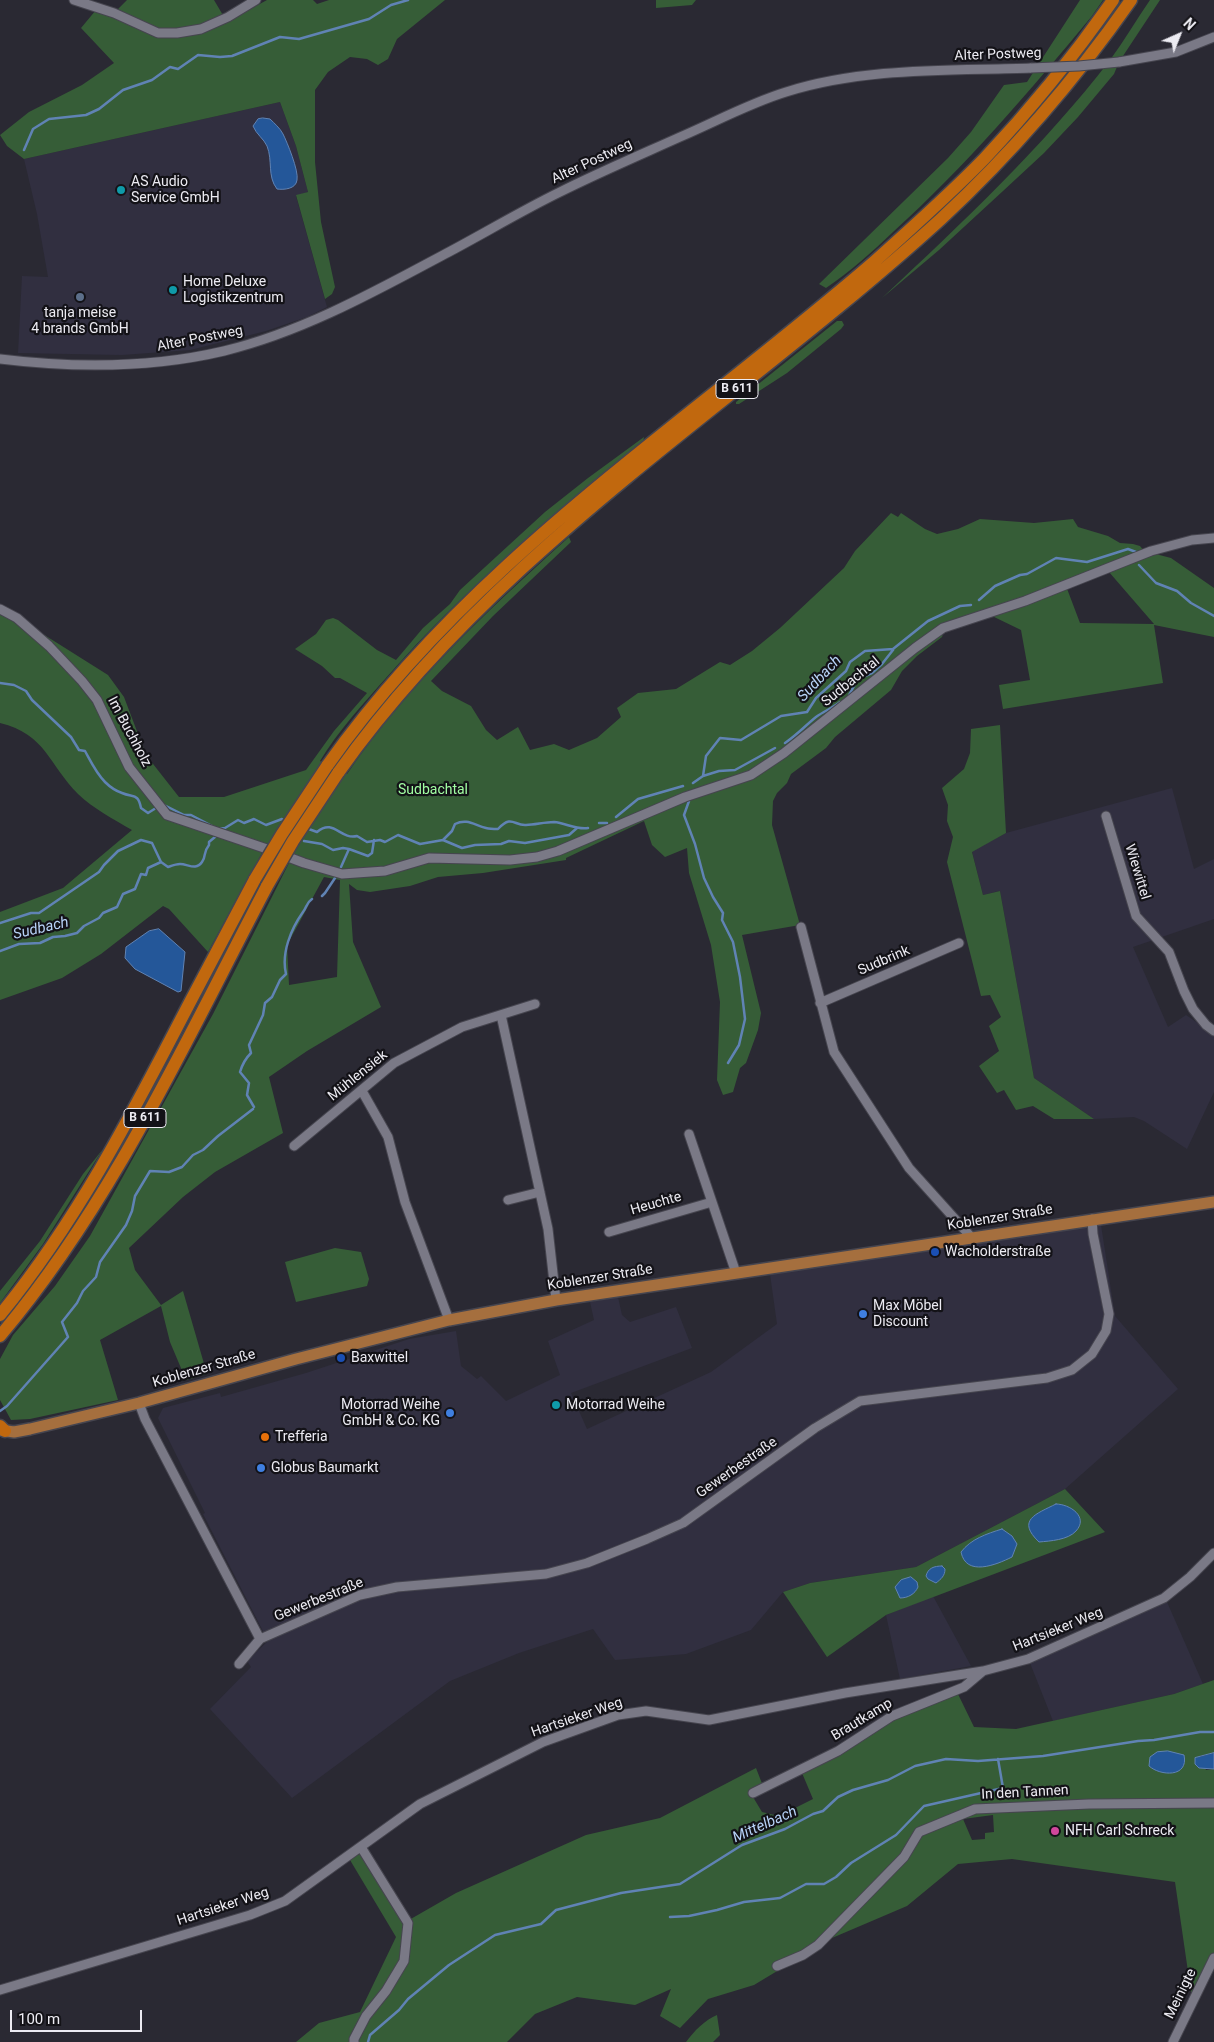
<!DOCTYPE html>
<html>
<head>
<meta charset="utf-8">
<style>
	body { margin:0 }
	#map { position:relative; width:1214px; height:2042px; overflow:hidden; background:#2a2933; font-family:Roboto,sans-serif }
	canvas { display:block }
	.north { position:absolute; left:1154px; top:10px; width:50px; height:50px; -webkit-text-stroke:4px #131217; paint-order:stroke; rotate:44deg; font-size:14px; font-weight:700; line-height:20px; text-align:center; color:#ecebf2 }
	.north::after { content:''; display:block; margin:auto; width:18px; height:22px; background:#ecebf2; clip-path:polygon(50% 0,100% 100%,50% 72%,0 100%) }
	.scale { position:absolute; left:10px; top:2010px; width:132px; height:22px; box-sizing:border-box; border:2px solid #ecebf2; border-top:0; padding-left:6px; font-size:15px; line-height:18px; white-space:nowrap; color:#ecebf2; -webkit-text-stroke:4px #131217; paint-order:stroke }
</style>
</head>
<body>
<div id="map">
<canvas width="1214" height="2042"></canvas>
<div class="north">N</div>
<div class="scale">100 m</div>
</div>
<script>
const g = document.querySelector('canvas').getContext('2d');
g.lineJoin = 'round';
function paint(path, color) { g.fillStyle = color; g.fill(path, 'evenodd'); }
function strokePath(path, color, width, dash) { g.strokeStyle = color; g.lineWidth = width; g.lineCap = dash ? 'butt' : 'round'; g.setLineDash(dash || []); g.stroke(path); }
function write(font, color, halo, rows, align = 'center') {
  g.font = font + ' Roboto,sans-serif'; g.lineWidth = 4.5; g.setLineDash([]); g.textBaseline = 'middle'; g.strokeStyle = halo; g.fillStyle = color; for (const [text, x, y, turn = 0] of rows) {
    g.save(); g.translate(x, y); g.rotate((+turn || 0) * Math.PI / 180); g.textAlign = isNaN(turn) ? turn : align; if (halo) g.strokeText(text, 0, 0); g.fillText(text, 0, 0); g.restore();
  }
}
const built = new Path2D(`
	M 280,102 L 296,146 L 308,192 L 296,196 L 327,307 L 307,317 L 266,331 L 190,350 L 122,355 L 18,353 L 22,276 L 48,277 L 37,214 L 24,159 Z
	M 1172,788 L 1194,869 L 1214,859 L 1214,919 L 1133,947 L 1168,1027 L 1186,1015 L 1214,1034 L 1214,1092 L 1187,1149 L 1144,1121 L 1134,1117 L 1094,1119 L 1034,1078 L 1000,891 L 983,895 L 972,851 L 1006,833 Z
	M 1101,1225 L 1115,1316 L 1178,1389 L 1065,1489 L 916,1567 L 810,1583 L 783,1592 L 751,1630 L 686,1654 L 615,1660 L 593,1629 L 519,1653 L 450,1681 L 292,1798 L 210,1709 L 251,1667 L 247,1661 L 268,1641 L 203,1514 L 205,1513 L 158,1418 L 163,1408 L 220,1393 L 221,1397 L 306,1373 L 409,1339 L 456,1331 L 461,1366 L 477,1379 L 481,1376 L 506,1401 L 560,1375 L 548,1341 L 594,1320 L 590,1302 L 618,1297 L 622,1315 L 630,1322 L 676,1307 L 692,1348 L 571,1393 L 587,1429 L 711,1372 L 777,1324 L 770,1274 L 1060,1229 Z
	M 933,1596 L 971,1666 L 900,1679 L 886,1615 Z
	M 1167,1602 L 1203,1684 L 1174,1694 L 1053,1721 L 1030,1663 Z`);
const green = new Path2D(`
	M 127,0 L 214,0 L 227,22 L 267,0 L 313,0 L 317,4 L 329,0 L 445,0 L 397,39 L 388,59 L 378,65 L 367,59 L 350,57 L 328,72 L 315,90 L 315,162 L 321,222 L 335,287 L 332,294 L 325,299 L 296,195 L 308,192 L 296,146 L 280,102 L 24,159 L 7,146 L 0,135 L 29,112 L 82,85 L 114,63 L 81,28 L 96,10 L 112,15 Z
	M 656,0 L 696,0 L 692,5 L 656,8 Z
	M 1080,0 L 1103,0 L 1092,16 C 1029,92 966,166 893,232 C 872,252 850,272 826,288 L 819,284 L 948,158 L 971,132 L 1004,85 L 1027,82 Z
	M 1150,0 L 1160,0 L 1119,62 L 1114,74 L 1078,117 L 1044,153 L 1003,191 L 939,250 L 882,298 C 962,223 1043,147 1110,60 C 1124,41 1136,20 1150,0 Z
	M 837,321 L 842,321 L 844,325 L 841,329 L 787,373 L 739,404 L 736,404 L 736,402 Z
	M 644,437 L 643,442 C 553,515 463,590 386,678 C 363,704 338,731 320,761 L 344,774 L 347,774 C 408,684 489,609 569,537 L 571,542 L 493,616 L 431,681 L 442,691 L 471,706 L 486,730 L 497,740 L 518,727 L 530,750 L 554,744 L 569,750 L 597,738 L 621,717 L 617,708 L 638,693 L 676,689 L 720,662 L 730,665 L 752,651 L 780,628 L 844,568 L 855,551 L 891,513 L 898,517 L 901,513 L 925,529 L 937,534 L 958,529 L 980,519 L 1034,523 L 1073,519 L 1078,527 L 1108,536 L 1120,543 L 1133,544 L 1140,546 L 1144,551 L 1171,558 L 1214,588 L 1214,637 L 1154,625 L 1163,683 L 1003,709 L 999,685 L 1030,680 L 1021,630 L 990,615 L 944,631 L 942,637 L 917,656 L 902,671 L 891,690 L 835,737 L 826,748 L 791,774 L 787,783 L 777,793 L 773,801 L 772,825 L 800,925 L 742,935 L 761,1013 L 758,1030 L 746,1063 L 740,1068 L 733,1092 L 723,1095 L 717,1080 L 720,1002 L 711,945 L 689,873 L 687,848 L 665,857 L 652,845 L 644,821 L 566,858 L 566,860 L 483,873 L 438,877 L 410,886 L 370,892 L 357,890 L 349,884 L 353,942 L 381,1007 L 307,1051 L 269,1077 L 283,1133 L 215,1172 L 183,1197 L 129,1248 L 135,1270 L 161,1305 L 183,1291 L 207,1374 L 186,1380 L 170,1342 L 161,1306 L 100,1340 L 118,1400 L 30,1419 L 11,1420 L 0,1400 L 0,1359 L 13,1335 L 55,1286 L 90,1236 L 213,1014 L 293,855 L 263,851 L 208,952 L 169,909 L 163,906 L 101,954 L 62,978 L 0,1000 L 0,912 L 63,888 L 132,830 C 113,819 94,809 78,794 C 49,765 46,734 0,723 L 0,607 L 108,675 L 124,697 L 146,755 L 179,797 L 224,797 L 306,770 L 334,731 L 367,693 L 340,678 L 335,678 L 322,666 L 295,649 L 316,634 L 326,620 L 333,618 L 338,620 L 377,650 L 396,660 L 423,628 L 450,604 L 460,590 L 545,512 L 588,478 ZM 1109,572 L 1154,624 L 1080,623 L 1066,586 ZM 324,877 L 340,880 L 337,977 L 289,985 L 287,945 Z
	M 1000,725 L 1006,833 L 972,852 L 983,895 L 1000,891 L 1034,1078 L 1094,1119 L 1054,1119 L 1033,1106 L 1016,1110 L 1004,1090 L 997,1093 L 979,1066 L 999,1051 L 989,1026 L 1001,1017 L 990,995 L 981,996 L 947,862 L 953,837 L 947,821 L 948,805 L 942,788 L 964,769 L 970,753 L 971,729 Z
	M 103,1149 L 43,1244 L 0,1303 L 0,1291 L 40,1241 L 83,1174 Z
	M 335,1248 L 361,1252 L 369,1279 L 367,1286 L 296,1302 L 285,1262 Z
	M 1065,1489 L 1105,1532 L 886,1615 L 827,1657 L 783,1592 L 810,1583 L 916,1567 Z
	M 1214,1680 L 1214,1753 L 1200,1756 L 1206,1770 L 1214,1769 L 1214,1960 L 1193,2006 L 1175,1882 L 1012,1859 L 958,1864 L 907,1906 L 832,1938 L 754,1985 L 708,1999 L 680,2028 L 660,2016 L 671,1989 L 635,2005 L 577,1997 L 535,2014 L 507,2042 L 296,2042 L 319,2023 L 360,2012 L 396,1937 L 350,1860 L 361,1852 L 409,1920 L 456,1893 L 586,1835 L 660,1818 L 756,1768 L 763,1786 L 750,1792 L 762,1812 L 779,1816 L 813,1799 L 802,1773 L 894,1718 L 957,1692 L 974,1727 L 1016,1729 L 1174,1694 ZM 993,1815 L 994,1832 L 985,1833 L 985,1839 L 972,1840 L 963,1819 Z
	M 717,2015 L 720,2035 L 713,2042 L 686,2042 C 693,2032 706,2019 717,2015 Z`);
const water = new Path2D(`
	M 263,118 L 270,119 C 274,123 280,128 283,134 C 287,142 299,171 297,180 C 296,189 284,190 277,189 C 267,176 273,161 267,146 C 264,139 256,134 253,126 L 258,119 Z
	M 159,929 L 185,952 L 181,991 L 178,992 L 135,969 L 125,958 L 126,947 L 149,931 Z
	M 1056,1504 C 1070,1504 1089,1517 1076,1531 C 1068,1540 1050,1541 1039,1542 C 1016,1520 1036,1514 1056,1504 Z
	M 1002,1529 L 1012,1536 L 1017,1544 L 1012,1557 C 996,1565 966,1577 961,1552 C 971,1539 986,1534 1002,1529 Z
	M 942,1566 L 945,1569 C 945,1576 941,1579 936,1583 L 928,1579 L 926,1576 C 928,1568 934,1566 942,1566 Z
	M 911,1577 L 917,1582 L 918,1587 C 915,1594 908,1598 900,1598 L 895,1587 L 901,1580 Z
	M 1168,1751 L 1184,1755 C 1189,1778 1160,1776 1149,1766 L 1150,1757 L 1157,1752 Z
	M 1214,1753 L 1214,1769 L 1199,1768 L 1195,1764 L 1195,1758 Z`);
const stream = new Path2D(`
	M 24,150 L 33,129 L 49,119 L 86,115 L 99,109 L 123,90 L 152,80 L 170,67 L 178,69 L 198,55 L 220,57 L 232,56 L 280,37 L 299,39 L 369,19 L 391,5 L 408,0
	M 1139,565 L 1156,583 L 1177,591 L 1191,603 L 1214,616
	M 979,600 L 995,586 L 1020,575 L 1027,574 L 1056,558 L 1087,562 L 1128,549 L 1136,552
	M 0,683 L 14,685 L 26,691 L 32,700 L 71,737 L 79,750 L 85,751 C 91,762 96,773 105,782 C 109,786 116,791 122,793 C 134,798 138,793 141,808 L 148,813 L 156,808
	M 849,695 L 858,679 L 872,673 L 882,664 L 893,650
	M 785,743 C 797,735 806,725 816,717 C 824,711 833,708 840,702
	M 703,776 L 706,756 L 720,738 L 741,740 L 781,716 L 807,712 L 816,698 L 846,671 L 850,662 L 865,651 L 893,649 L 928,621 L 960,606 L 971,605
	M 693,783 L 703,776 L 719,771 L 735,770 L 775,748
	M 689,801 L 684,815 L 695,844 L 704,878 L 713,897 L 723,913 L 722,920 L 733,942 L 740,977 L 745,1019 L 739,1045 L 728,1063
	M 164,805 L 184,815 L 191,815 L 214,827
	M 616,817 L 638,799 L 683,786
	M 599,823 L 607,823
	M 306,828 L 317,832 C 334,818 340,840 357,836 L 367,842 L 380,840 L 385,842 L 398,835 L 420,844 L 443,840 L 462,848 L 475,845 L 501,844 L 509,841 L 525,843 L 569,835 L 577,828
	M 218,829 L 225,828 L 238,820 L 244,823 L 254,819 L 266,825 L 282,819 L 286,821
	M 443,840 L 452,831 L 455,824 C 467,818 474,825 486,828 C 490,829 494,829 498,829 C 512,814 514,826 526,825 C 535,825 544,822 554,822 C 566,823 576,830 588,828
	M 304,841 L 322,844 L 333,850 L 343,848 L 349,849 L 368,856 L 372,853 L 374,840
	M 341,867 L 349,849
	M 322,896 L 325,893 L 335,878
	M 0,923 L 31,913 L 39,913 L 99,872 L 104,865 L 118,851 L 141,840 L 152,843 L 161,862
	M 0,951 L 19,944 L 40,943 L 53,937 L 65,936 L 77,933 L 84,926 L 99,918 L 103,913 L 117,907 L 123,894 L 135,889 L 141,874 L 146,875 L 148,868 L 161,862 L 168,867 C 171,866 176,864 180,864 C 188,864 196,871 202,862 C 207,855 202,854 209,845 L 209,842 L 215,837
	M 254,1107 L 247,1095 L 249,1083 L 240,1072 C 242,1065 246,1058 251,1053 L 249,1045 L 263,1015 L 265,1003 L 272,997 L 280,980 L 286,974 C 281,953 291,929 303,912 C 307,907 306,903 312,899
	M 0,1411 L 7,1406 L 68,1337 L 62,1322 L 77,1303 L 83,1291 L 96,1277 L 100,1262 L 126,1225 L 132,1211 L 135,1196 L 150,1171 L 169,1172 L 182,1167 L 193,1155 L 203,1150 L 218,1136 L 253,1109
	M 670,1917 L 689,1916 L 717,1910 L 744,1902 L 780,1898 L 806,1884 L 824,1884 L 836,1877 L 851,1863 L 896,1835 L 924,1806 L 1003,1788 L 998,1759
	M 368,2042 L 370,2035 L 399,2010 L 408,1999 L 449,1965 L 495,1935 L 541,1924 L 556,1910 L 621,1893 L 680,1884 L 742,1845 L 785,1829 L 813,1814 L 823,1811 L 838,1797 L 853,1790 L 888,1780 L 915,1766 L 946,1759 L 978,1761 L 1043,1756 L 1138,1741 L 1154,1740 L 1200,1732 L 1214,1732`);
const minor = new Path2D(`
	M 74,0 L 114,13 L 158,33 L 177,33 L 201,29 L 228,17 L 256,0
	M 1119,62 L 1176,52 L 1214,37
	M 0,359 C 73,368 152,368 224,351 C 302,332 374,292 445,254 C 483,234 521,211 560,192 C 600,172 640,155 680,137 C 715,122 750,103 786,92 C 865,67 950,71 1031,68
	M 0,609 L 17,618 L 49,646 L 82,681 L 97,700 L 129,767 L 167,815 L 267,849 L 304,863 L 342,874 L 385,871 L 429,858 L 510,860 L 537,857 L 558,851 L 685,797 L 751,775 L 784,753 L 915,648 L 943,628 L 1025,601 L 1151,551 L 1192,540 L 1214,538
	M 1106,816 L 1136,916 L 1169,952 L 1184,991 L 1193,1009 L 1206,1025 L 1214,1031
	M 801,927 L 834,1052 L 909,1168 L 972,1238
	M 820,1003 L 959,943
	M 501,1015 L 548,1229 L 556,1300
	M 362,1091 L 388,1137 L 405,1202 L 449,1320
	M 689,1134 L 736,1273
	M 294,1146 L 394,1063 L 462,1027 L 535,1004
	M 508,1200 L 540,1192
	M 609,1232 L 712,1202
	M 139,1403 L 145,1419 L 260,1639
	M 239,1664 L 260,1639 L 360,1595 L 397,1587 L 546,1574 L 587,1563 L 647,1539 L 683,1523 L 815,1428 L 860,1401 L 1047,1378 L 1072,1370 L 1092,1354 L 1106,1331 L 1109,1314 L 1093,1234 L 1092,1219
	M 753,1793 L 838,1751 L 892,1716 L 964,1687 L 983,1671
	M 777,1966 L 803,1955 L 818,1945 L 904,1857 L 919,1832 L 975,1809 L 1089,1804 L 1214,1803
	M 0,1990 L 250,1915 L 285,1901 L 420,1804 L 543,1742 L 618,1715 L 646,1711 L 709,1720 L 845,1693 L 983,1671 L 1028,1659 L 1164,1598 L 1190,1577 L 1214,1553
	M 354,2042 L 354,2039 L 366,2016 L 386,1991 L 404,1961 L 408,1923 L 361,1847
	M 1173,2042 L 1214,1958`);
const major = new Path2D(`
	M 0,1430 L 14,1432 L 30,1429 L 139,1403 L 296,1359 L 449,1320 L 556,1300 L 1214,1202`);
const highway = new Path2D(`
	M 327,766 C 473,559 687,424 875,261 C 912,228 949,195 984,159 C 1031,109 1074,56 1113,0
	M 338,773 C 498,547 739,403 941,219 C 1012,153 1075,80 1131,0
	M 0,1315 C 78,1220 133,1112 189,1004 C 211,962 233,921 255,879
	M 0,1336 C 113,1202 186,1040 267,886
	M 0,1426 L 5,1431`);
const minorBridge = new Path2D(`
	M 1031,68 L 1079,66 L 1119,62`);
const highwayBridge = new Path2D(`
	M 255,879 L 282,834 L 327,766
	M 267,886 L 293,841 L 338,773`);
const markers = [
	[121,190,5,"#0f9aa8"],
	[173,290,5,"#0f9aa8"],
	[80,297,5,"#5c6f8a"],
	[935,1252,5,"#1a4fb4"],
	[863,1314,5,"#3f7fe0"],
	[341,1358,5,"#1a4fb4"],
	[556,1405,5,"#0f9aa8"],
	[450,1413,5,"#3f7fe0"],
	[265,1437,5,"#e8710a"],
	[261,1468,5,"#3f7fe0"],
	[1055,1831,5,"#d1479c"]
];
const shields = [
	[737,389,42],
	[145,1118,42]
];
const shieldNames = [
	["B 611",737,389],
	["B 611",145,1118]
];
const streetNames = [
	["Alter Postweg",998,55,-2],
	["Alter Postweg",592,162,-25],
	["Alter Postweg",200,339,-11],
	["Sudbachtal",851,682,-39],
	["Im Buchholz",129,732,62],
	["Wiewittel",1137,872,73],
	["Sudbrink",884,961,-23],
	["Mühlensiek",358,1076,-39],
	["Heuchte",656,1204,-16],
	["Koblenzer Straße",1000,1218,-9],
	["Koblenzer Straße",600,1278,-9],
	["Koblenzer Straße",204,1369,-16],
	["Gewerbestraße",737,1468,-35],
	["Gewerbestraße",319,1600,-22],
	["Hartsieker Weg",1058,1630,-22],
	["Hartsieker Weg",577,1718,-19],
	["Brautkamp",862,1720,-31],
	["In den Tannen",1025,1793,-3],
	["Hartsieker Weg",223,1907,-18],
	["Meinigte",1181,1994,-64]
];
const poiNames = [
	["AS Audio",131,182],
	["Service GmbH",131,198],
	["Home Deluxe",183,282],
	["Logistikzentrum",183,298],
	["tanja meise",80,313,"center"],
	["4 brands GmbH",80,329,"center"],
	["Wacholderstraße",945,1252],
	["Max Möbel",873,1306],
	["Discount",873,1322],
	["Baxwittel",351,1358],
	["Motorrad Weihe",440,1405,"right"],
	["GmbH & Co. KG",440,1421,"right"],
	["Motorrad Weihe",566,1405],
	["Trefferia",275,1437],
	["Globus Baumarkt",271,1468],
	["NFH Carl Schreck",1065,1831]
];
const parkNames = [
	["Sudbachtal",433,790]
];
const waterNames = [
	["Sudbach",820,679,-47],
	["Sudbach",41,929,-13],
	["Mittelbach",765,1825,-24]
];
paint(built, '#312f40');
paint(green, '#365d37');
paint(water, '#245799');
strokePath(water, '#6083b4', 1);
strokePath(stream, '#6083b4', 2.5);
strokePath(minor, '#46454f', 11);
strokePath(major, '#46454f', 14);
strokePath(highway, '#46454f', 15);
strokePath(minor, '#7a7986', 9);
strokePath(major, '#a56f3e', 11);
strokePath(highway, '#c1680e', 12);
strokePath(minorBridge, '#46454f', 11, []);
strokePath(highwayBridge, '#46454f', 15, []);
strokePath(minorBridge, '#7a7986', 9);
strokePath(highwayBridge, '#c1680e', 12);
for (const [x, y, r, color] of markers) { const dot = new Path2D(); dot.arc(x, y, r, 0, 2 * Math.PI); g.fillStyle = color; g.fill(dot); strokePath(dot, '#131217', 2); }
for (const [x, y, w] of shields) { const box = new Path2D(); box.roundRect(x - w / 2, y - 9.5, w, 19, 4); g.fillStyle = '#131217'; g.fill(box); strokePath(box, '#ecebf2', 1); }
write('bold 12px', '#ecebf2', null, shieldNames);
write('14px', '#ecebf2', '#131217', streetNames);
write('14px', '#ecebf2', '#131217', poiNames, 'left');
write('14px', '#a2fea3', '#131217', parkNames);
write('italic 15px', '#b7d2f7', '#131217', waterNames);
</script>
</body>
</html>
